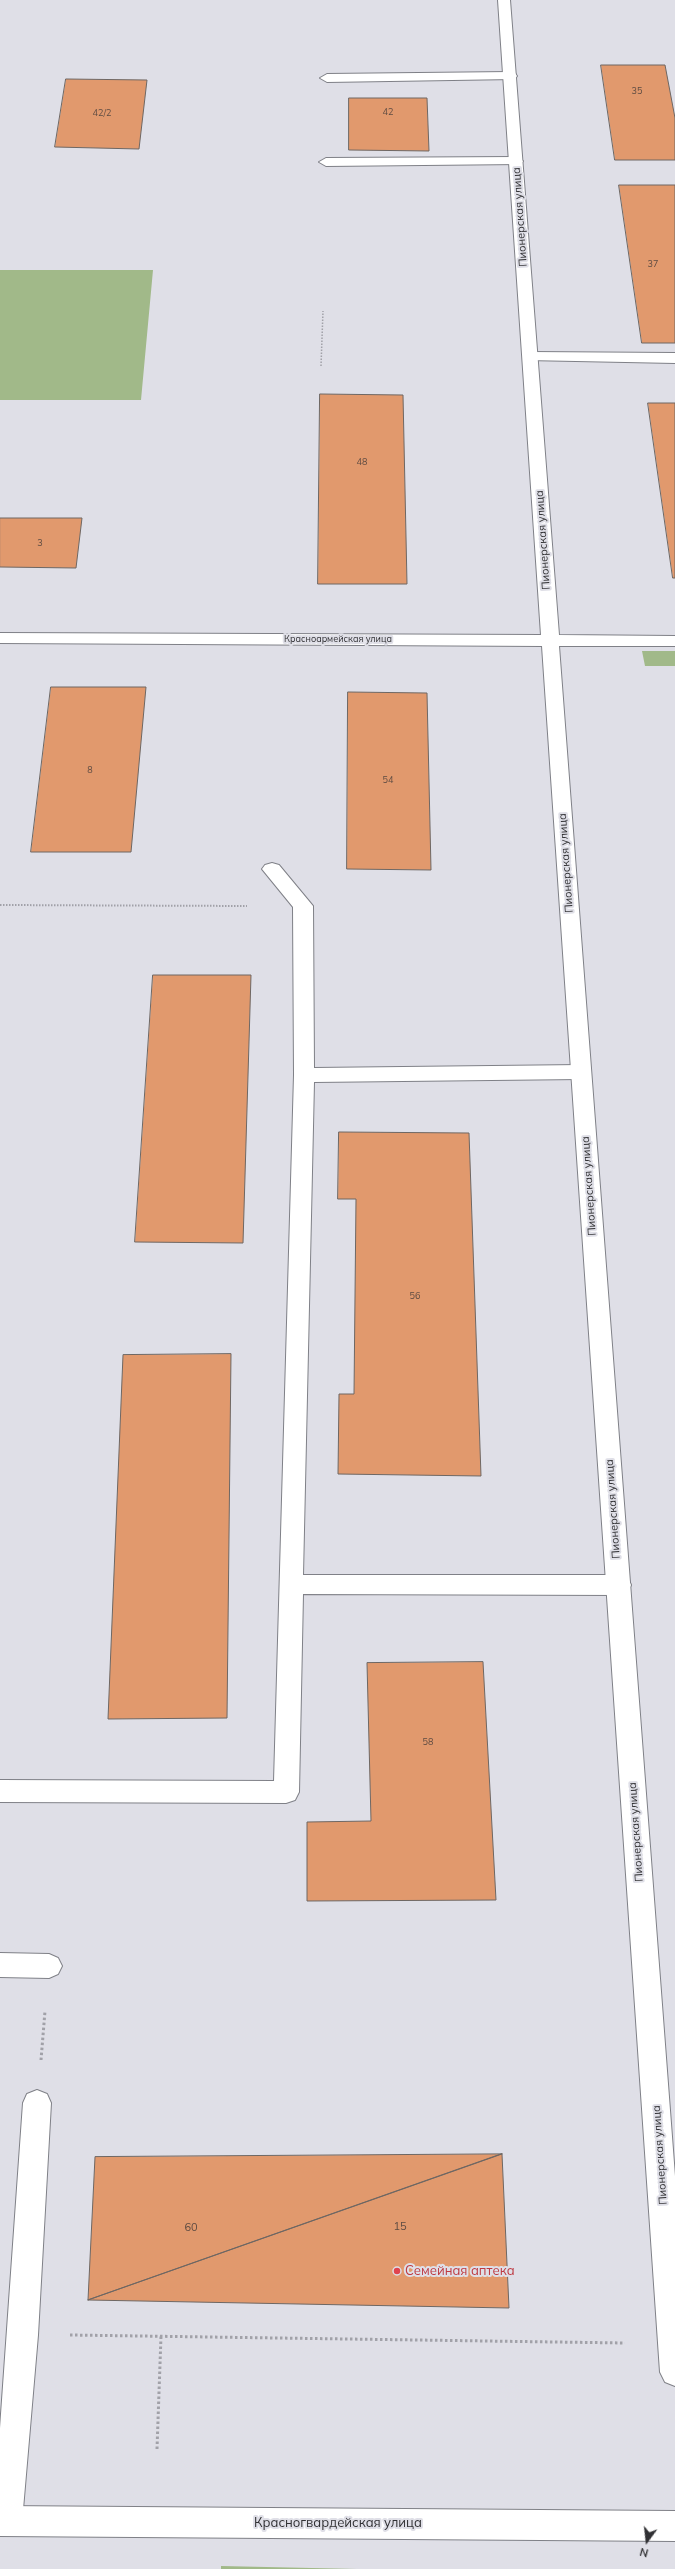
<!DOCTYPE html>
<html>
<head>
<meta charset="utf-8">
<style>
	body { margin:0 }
	#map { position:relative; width:675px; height:2569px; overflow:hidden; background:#dfdfe7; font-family:Mulish,sans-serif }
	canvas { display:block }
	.north { position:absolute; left:627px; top:2521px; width:40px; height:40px; -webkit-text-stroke:3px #dfdfe7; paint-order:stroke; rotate:195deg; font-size:11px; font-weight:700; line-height:16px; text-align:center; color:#313134 }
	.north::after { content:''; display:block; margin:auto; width:14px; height:18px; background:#313134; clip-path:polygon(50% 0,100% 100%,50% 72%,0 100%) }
</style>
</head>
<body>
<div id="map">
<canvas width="675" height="2569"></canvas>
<div class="north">N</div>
</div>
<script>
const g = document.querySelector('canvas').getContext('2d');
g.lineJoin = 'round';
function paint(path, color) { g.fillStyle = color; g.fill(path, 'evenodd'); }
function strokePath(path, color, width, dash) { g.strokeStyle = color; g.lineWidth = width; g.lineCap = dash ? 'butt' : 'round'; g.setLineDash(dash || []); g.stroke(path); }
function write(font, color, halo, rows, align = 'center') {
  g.font = font + ' Mulish,sans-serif'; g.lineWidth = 4; g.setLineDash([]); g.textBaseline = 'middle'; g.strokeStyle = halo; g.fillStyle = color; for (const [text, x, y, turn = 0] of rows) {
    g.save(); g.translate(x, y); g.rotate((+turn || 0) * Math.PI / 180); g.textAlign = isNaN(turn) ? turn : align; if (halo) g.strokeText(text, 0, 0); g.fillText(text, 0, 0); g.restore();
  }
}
const green = new Path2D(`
	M 0,270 L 153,270 L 141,400 L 0,400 Z
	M 642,651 L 675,651 L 675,666 L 645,666 Z
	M 221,2566 L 357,2569 L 221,2569 Z`);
const building = new Path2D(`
	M 601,65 L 665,65 L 675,118 L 675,160 L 615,160 Z
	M 66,79 L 147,80 L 139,149 L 55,147 Z
	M 349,98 L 427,98 L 429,151 L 349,150 Z
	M 619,185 L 675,185 L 675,343 L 642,343 Z
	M 320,394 L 403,395 L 407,584 L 318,584 Z
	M 648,403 L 675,403 L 675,578 L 673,578 Z
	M 0,518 L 82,518 L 76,568 L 0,567 Z
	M 51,687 L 146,687 L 131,852 L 31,852 Z
	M 348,692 L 427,693 L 431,870 L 347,869 Z
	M 153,975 L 251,975 L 243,1243 L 135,1242 Z
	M 339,1132 L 469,1133 L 481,1476 L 338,1474 L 339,1394 L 354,1394 L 356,1199 L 338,1199 Z
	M 231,1354 L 227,1718 L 108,1719 L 123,1355 Z
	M 483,1662 L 496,1900 L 307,1901 L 307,1822 L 371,1821 L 367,1663 Z
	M 502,2154 L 88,2300 L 95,2157 Z
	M 502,2154 L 509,2308 L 88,2300 Z`);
const pathFar2 = new Path2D(`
	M 321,366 L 323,311`);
const pathFar1 = new Path2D(`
	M 0,905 L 247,906`);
const path = new Path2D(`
	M 41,2060 L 45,2011
	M 70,2335 L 625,2343
	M 157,2449 L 161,2336`);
const lane = new Path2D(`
	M 510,72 L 515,73 L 517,76 L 515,79 L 327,82 L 320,78 L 327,74 Z
	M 516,157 L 523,161 L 521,164 L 326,166 L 319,162 L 326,158 Z
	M 531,352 L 675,353 L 675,363 L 526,360 L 523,357 L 526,354 Z
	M 272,863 L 279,865 L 313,906 L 314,1068 L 581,1065 L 588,1067 L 591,1072 L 588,1077 L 581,1079 L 314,1082 L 303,1575 L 619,1575 L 628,1578 L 631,1585 L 628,1592 L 619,1595 L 303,1594 L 299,1792 L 295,1800 L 286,1803 L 0,1802 L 0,1780 L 274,1781 L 294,1075 L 293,907 L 262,869 L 265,865 Z
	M 0,1953 L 49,1954 L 58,1958 L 62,1966 L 58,1974 L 49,1978 L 0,1977 Z
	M 37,2090 L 47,2094 L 51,2103 L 38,2335 L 22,2521 L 18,2532 L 7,2536 L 0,2533 L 0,2428 L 23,2103 L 27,2094 Z`);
const street = new Path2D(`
	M 498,0 L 510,0 L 559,635 L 675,636 L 675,646 L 559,646 L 675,2176 L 675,2386 L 665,2382 L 660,2372 L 542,646 L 0,643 L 0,633 L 541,635 Z`);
const secondary = new Path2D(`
	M 0,2506 L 675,2511 L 675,2541 L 0,2536 Z`);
const markers = [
	[397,2271,4,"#e0444e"]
];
const numberNames = [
	["35",637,91],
	["42",388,112],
	["42/2",102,113],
	["37",653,264],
	["48",362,462],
	["3",40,543],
	["8",90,770],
	["54",388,780],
	["56",415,1296],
	["58",428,1742]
];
const farStreetnames = [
	["Красноармейская улица",338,639]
];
const streetNames = [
	["Пионерская улица",520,217,-94],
	["Пионерская улица",543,540,-94],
	["Пионерская улица",566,863,-94],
	["Пионерская улица",589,1186,-94],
	["Пионерская улица",613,1509,-94],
	["Пионерская улица",636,1832,-94],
	["Пионерская улица",660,2155,-94]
];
const nearNumbernames = [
	["15",400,2227],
	["60",191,2228]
];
const nearHealthnames = [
	["Семейная аптека",405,2271]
];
const nearStreetnames = [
	["Красногвардейская улица",338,2523]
];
paint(green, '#a1b989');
paint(building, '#e1996d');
strokePath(building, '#6e6763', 1);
strokePath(lane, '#7f8087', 2);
strokePath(street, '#7f8087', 2);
strokePath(secondary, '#7f8087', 2);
strokePath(pathFar2, '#a1a1a8', 1.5, [1.5, 1.5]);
strokePath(pathFar1, '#a1a1a8', 2, [1.5, 1.5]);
strokePath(path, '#a1a1a8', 3, [2.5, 2.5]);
paint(lane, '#fff');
paint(street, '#fff');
paint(secondary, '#fff');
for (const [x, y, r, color] of markers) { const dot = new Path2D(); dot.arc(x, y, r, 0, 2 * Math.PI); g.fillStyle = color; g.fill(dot); strokePath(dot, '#dfdfe7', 1.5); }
write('9px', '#5d4b42', null, numberNames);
write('9px', '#313134', '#dfdfe7', farStreetnames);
write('11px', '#313134', '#dfdfe7', streetNames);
write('11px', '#5d4b42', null, nearNumbernames);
write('13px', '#be3a42', '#dfdfe7', nearHealthnames, 'left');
write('13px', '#313134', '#dfdfe7', nearStreetnames);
</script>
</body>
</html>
